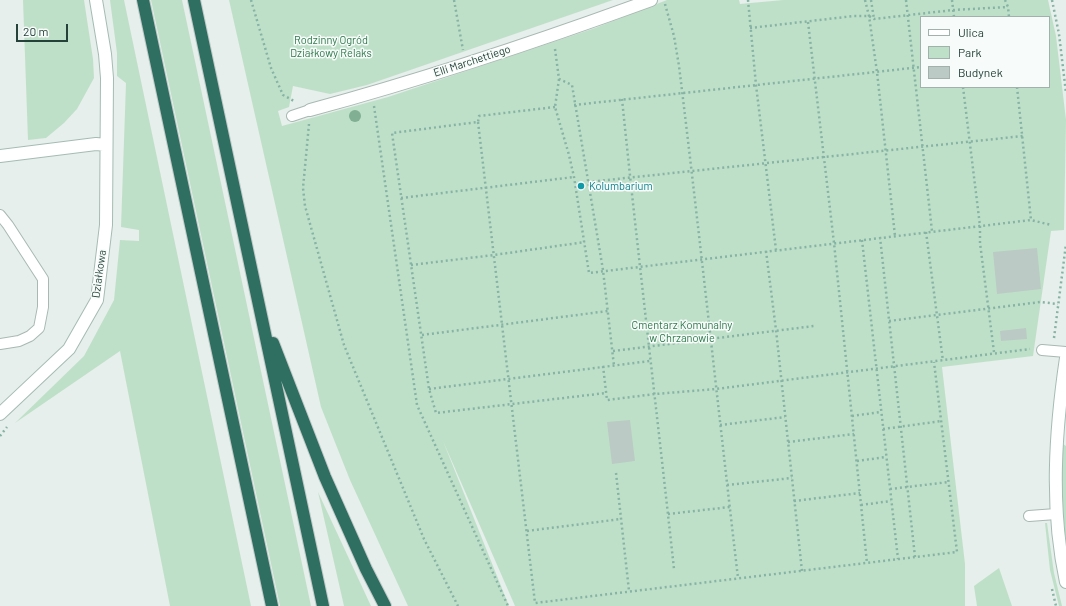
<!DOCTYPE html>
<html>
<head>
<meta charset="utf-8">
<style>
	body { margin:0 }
	#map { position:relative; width:1066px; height:606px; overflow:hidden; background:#e6efeb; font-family:Barlow,sans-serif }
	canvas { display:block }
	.legend { position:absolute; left:920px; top:16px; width:130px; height:72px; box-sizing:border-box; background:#f7fbf9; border:1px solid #a3b1ad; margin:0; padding:5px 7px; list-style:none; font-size:12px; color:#24423a }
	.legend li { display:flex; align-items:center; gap:8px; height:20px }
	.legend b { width:20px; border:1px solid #a3b1ad }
	.scale { position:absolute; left:16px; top:24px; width:52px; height:18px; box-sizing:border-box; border:2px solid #24423a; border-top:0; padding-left:5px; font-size:12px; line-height:14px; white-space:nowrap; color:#24423a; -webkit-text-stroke:3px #f7fbf9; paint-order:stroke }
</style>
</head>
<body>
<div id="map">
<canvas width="1066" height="606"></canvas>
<ul class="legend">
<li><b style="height:5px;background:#fff"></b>Ulica</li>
<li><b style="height:11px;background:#bfe0c8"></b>Park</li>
<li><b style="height:11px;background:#bbcac4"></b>Budynek</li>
</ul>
<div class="scale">20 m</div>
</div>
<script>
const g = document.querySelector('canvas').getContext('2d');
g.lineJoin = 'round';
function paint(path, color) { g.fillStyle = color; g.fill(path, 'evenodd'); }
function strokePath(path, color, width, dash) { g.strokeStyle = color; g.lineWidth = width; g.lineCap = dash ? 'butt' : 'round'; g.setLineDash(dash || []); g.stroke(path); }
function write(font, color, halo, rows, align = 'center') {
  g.font = font + ' Barlow,sans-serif'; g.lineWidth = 3; g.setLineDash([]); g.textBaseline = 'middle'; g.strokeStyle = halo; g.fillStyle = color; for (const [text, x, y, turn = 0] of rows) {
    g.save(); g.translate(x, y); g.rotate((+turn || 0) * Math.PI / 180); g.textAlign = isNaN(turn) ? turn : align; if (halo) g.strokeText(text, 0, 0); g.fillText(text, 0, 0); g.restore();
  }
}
const green = new Path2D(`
	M 23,0 L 84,0 L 93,59 L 94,78 L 77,109 L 64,123 L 46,138 L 28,140 Z
	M 110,0 L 124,0 L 251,606 L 170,606 L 120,351 L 15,423 L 84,356 L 114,300 L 120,240 L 139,241 L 139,230 L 121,227 L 126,83 L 117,76 L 117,53 Z
	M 151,0 L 182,0 L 311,606 L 280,606 Z
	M 229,0 L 613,0 L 367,85 L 330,94 L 293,86 L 289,107 L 278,111 L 282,126 L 388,97 L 595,28 L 667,0 L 739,0 L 740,4 L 783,0 L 1048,0 L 1056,36 L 1066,120 L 1064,230 L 1051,231 L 1033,356 L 942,367 L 965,564 L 965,606 L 515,606 L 443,441 L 509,606 L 408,606 L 350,480 L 321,407 ZM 921,17 L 1049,17 L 1049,87 L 921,87 Z
	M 1063,444 L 1066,446 L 1066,541 C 1062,508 1060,476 1063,444 Z
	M 318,492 L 371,606 L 344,606 Z
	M 1045,523 L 1047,523 L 1054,573 L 1062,606 L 1059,606 L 1050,570 Z
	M 999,568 L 1012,606 L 977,606 L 974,586 Z`);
const building = new Path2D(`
	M 1037,248 L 1041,289 L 997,294 L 993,252 Z
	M 1026,328 L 1027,339 L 1001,341 L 1000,331 Z
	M 630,420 L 635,461 L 612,464 L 607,422 Z`);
const path = new Path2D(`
	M 251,0 L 271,68 L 283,95 L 294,101
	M 454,0 L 463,50
	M 748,0 L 756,85 L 776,250
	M 865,0 L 869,16 L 877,72 L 895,236
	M 871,0 L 874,19
	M 906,0 L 932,231
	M 952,0 L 954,17
	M 1005,0 L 1008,7 L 1009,17
	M 1052,0 L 1059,34 L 1066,93
	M 665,4 L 674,36 L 679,66 C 700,237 718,408 738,578
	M 808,22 L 834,243 L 867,563
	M 750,28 L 854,16 L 869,16 L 874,19 L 953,10 L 1008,7
	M 555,49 L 559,79 L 572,85 L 603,270 L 614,366
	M 559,79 L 555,107 L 569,155 L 574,177 L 589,273 L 1031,220 L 1051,225
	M 963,87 L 980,226 L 980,243 L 994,352
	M 1017,87 L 1031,220
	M 622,99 C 638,256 657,413 674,569
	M 574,105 L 921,67
	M 374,106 L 417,405 L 508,606
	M 555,107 L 479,116 L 478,122 L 392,133 L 429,389 L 436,413 L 606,393
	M 478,122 L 535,603 L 957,552 L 934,362
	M 309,124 L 303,188 L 305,206 L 344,345 L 424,539 L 458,606
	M 588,182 L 1023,136
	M 401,198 L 574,177
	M 926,232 L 943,361
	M 880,237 L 915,557
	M 862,240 L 898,559
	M 766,251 L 776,330 L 802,571
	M 411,265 L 494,255 L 585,242
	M 889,321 L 1040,302 L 1058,304
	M 422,335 L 608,311
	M 1054,338 L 1066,244
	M 613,351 L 814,326
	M 603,366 L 607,400 L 655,394 L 716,389 L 1030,349
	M 429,389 L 650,361
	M 852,416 L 881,412
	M 720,425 L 785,417
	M 883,429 L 942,421
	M 0,436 L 7,427
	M 788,442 L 854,434
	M 857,461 L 886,457
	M 616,473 L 629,591
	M 727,485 L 792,478
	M 890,489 L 949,482
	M 794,501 L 860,493
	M 861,505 L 891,501
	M 668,514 L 730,507
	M 527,531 L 621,519
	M 1052,589 L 1056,606`);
const lane = new Path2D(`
	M 292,116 L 310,110
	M 0,215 L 8,225 L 43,279 L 43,307 L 39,328 L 30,336 L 19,341 L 0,344
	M 1042,350 L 1066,352
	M 1029,516 L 1056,514`);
const street = new Path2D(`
	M 310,110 C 425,79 539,41 651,0`);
const secondary = new Path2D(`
	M 0,156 L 96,144 L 106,145
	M 1066,358 C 1055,432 1050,508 1066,582
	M 0,414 L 69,349 L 97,300 L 106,225 L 107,78 L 105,54 L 96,0`);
const highway = new Path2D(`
	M 143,0 L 272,606
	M 194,0 L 323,606
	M 273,343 L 325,477 L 366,569 L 385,606`);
const trees = [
	[355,116]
];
const markers = [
	[581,186,4,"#0f9aa8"]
];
const parkNames = [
	["Rodzinny Ogród",331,40],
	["Działkowy Relaks",331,53],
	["Cmentarz Komunalny",682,325],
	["w Chrzanowie",682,338]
];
const streetNames = [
	["Elli Marchettiego",472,61,-18],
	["Działkowa",99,274,-82]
];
const cultureNames = [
	["Kolumbarium",589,186]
];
paint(green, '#bfe0c8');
paint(building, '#bbcac4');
strokePath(lane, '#a8b8b2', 12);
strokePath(street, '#a8b8b2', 14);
strokePath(secondary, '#a4bbb3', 14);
strokePath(highway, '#c2cac8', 14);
strokePath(path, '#86b3a5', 2.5, [2, 3]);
strokePath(lane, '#fff', 10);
strokePath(street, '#fff', 12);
strokePath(secondary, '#fff', 12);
strokePath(highway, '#2f6f62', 12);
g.fillStyle = '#80af93';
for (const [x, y] of trees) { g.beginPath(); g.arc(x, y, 6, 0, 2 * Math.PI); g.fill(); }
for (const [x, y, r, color] of markers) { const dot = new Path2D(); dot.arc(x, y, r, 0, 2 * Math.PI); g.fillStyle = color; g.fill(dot); strokePath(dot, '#f7fbf9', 1.5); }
write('11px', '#2d7a4b', '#f7fbf9', parkNames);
write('11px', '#24423a', '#f7fbf9', streetNames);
write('11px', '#0d838f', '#f7fbf9', cultureNames, 'left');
</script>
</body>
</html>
